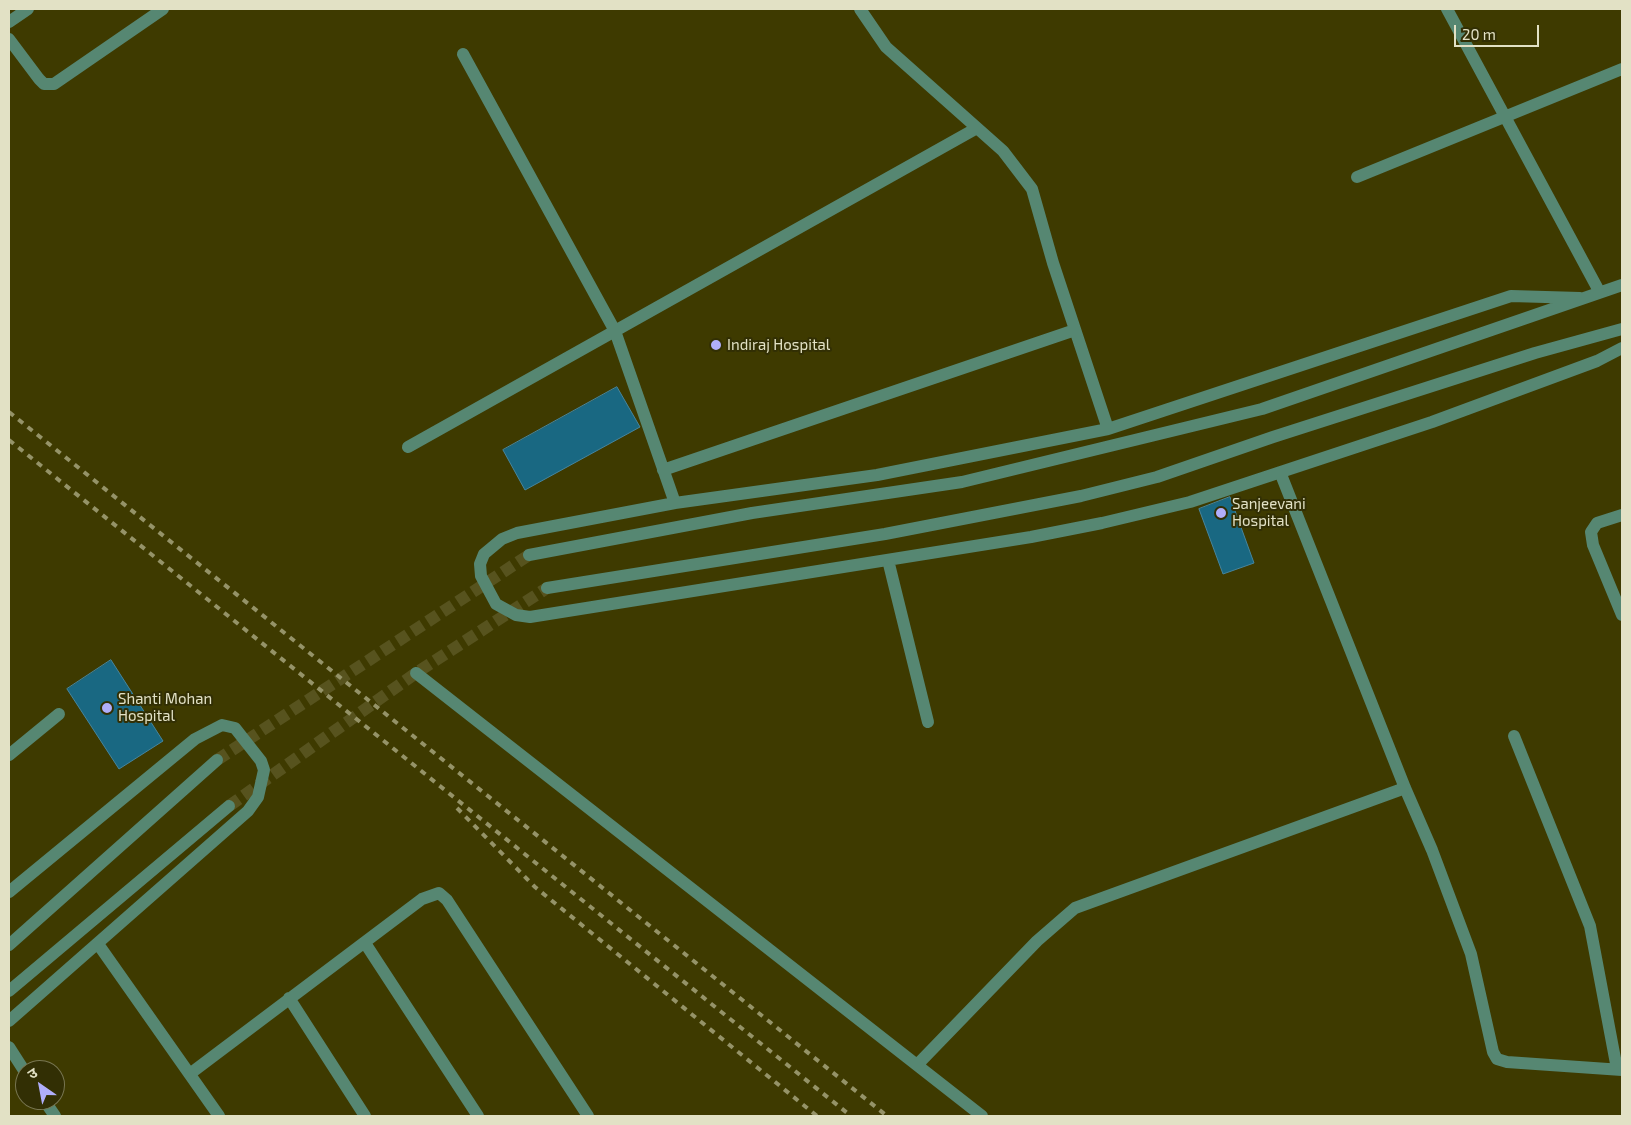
<!DOCTYPE html>
<html>
<head>
<meta charset="utf-8">
<style>
	body { margin:0 }
	#map { position:relative; width:1631px; height:1125px; overflow:hidden; background:#3e3a00; font-family:"Exo 2","Noto Sans Devanagari",sans-serif }
	canvas { display:block }
	.frame { position:absolute; inset:0; border:10px solid #e2e1c5; pointer-events:none }
	.north { position:absolute; left:15px; top:1060px; width:50px; height:50px; box-sizing:border-box; background:#322f04; border:1px solid #787651; border-radius:50%; rotate:327deg; font-size:14px; font-weight:700; line-height:20px; text-align:center; color:#e2e1c5 }
	.north::after { content:''; display:block; margin:auto; width:18px; height:22px; background:#b0aefa; clip-path:polygon(50% 0,100% 100%,50% 72%,0 100%) }
	.scale { position:absolute; left:1454px; top:25px; width:85px; height:22px; box-sizing:border-box; border:2px solid #e2e1c5; border-top:0; padding-left:6px; font-size:15px; line-height:18px; white-space:nowrap; color:#e2e1c5; -webkit-text-stroke:4px #322f04; paint-order:stroke }
</style>
</head>
<body>
<div id="map">
<canvas width="1631" height="1125"></canvas>
<div class="frame"></div>
<div class="north">उ</div>
<div class="scale">20 m</div>
</div>
<script>
const g = document.querySelector('canvas').getContext('2d');
g.lineJoin = 'round';
function paint(path, color) { g.fillStyle = color; g.fill(path, 'evenodd'); }
function strokePath(path, color, width, dash) { g.strokeStyle = color; g.lineWidth = width; g.lineCap = dash ? 'butt' : 'round'; g.setLineDash(dash || []); g.stroke(path); }
function write(font, color, halo, rows, align = 'center') {
  g.font = font + ' "Exo 2",sans-serif'; g.lineWidth = 4; g.setLineDash([]); g.textBaseline = 'middle'; g.strokeStyle = halo; g.fillStyle = color; for (const [text, x, y, turn = 0] of rows) {
    g.save(); g.translate(x, y); g.rotate((+turn || 0) * Math.PI / 180); g.textAlign = isNaN(turn) ? turn : align; if (halo) g.strokeText(text, 0, 0); g.fillText(text, 0, 0); g.restore();
  }
}
const building = new Path2D(`
	M 617,387 L 640,427 L 525,490 L 503,450 Z
	M 1230,497 L 1254,563 L 1223,574 L 1199,509 Z
	M 111,660 L 163,741 L 119,769 L 67,689 Z`);
const minorTunnel = new Path2D(`
	M 217,760 L 529,555
	M 229,806 L 416,673 L 547,588`);
const minor = new Path2D(`
	M 860,9 L 886,47 L 1003,151 L 1032,189 L 1053,263 L 1108,429
	M 1447,9 L 1599,291
	M 9,22 L 28,9
	M 9,39 L 39,79 L 44,84 L 54,84 L 163,9
	M 463,54 L 615,331 L 675,503
	M 1357,177 L 1622,69
	M 1580,298 L 1511,296 L 1108,429 L 877,475 L 675,503 L 517,533 L 502,539 L 484,554 L 480,564 L 481,576 L 496,604 L 516,615 L 530,617 L 1031,537 L 1102,523 L 1190,502 L 1432,422 L 1597,361 L 1622,348
	M 408,447 L 977,128
	M 663,470 L 1075,330
	M 1280,472 L 1405,788 L 1432,850 L 1471,954 L 1493,1052 L 1497,1059 L 1507,1062 L 1622,1070
	M 1622,515 L 1597,523 L 1591,532 L 1593,545 L 1622,615
	M 529,555 L 752,513 L 962,482 L 1262,409 L 1622,285
	M 888,560 L 928,722
	M 547,588 L 885,534 L 1081,496 L 1157,477 L 1273,437 L 1535,353 L 1622,329
	M 416,673 L 982,1116
	M 1514,736 L 1590,926 L 1617,1069
	M 9,755 L 59,714
	M 9,892 L 195,739 L 222,725 L 235,728 L 261,761 L 264,770 L 258,797 L 248,811 L 9,1021
	M 365,943 L 478,1116
	M 98,944 L 219,1116
	M 9,945 L 217,760
	M 9,991 L 229,806
	M 289,998 L 365,1116
	M 9,1047 L 25,1072
	M 917,1065 L 1037,941 L 1075,908 L 1405,788
	M 191,1073 L 422,899 L 439,893 L 447,900 L 588,1116
	M 44,1100 L 55,1116`);
const rail = new Path2D(`
	M 9,412 L 887,1116
	M 9,440 L 851,1116
	M 457,808 L 535,887 L 817,1116`);
const markers = [
	[716,345,6,"#b0aefa"],
	[1221,513,6,"#b0aefa"],
	[107,708,6,"#b0aefa"]
];
const poiNames = [
	["Indiraj Hospital",727,345],
	["Sanjeevani",1232,504],
	["Hospital",1232,521],
	["Shanti Mohan",118,699],
	["Hospital",118,716]
];
paint(building, '#196882');
strokePath(building, '#46859d', 1);
strokePath(minorTunnel, '#57531e', 12, [12, 6]);
strokePath(minor, '#568772', 12);
strokePath(rail, '#959368', 4, [6, 6]);
for (const [x, y, r, color] of markers) { const dot = new Path2D(); dot.arc(x, y, r, 0, 2 * Math.PI); g.fillStyle = color; g.fill(dot); strokePath(dot, '#322f04', 2); }
write('15px', '#e2e1c5', '#322f04', poiNames, 'left');
</script>
</body>
</html>
